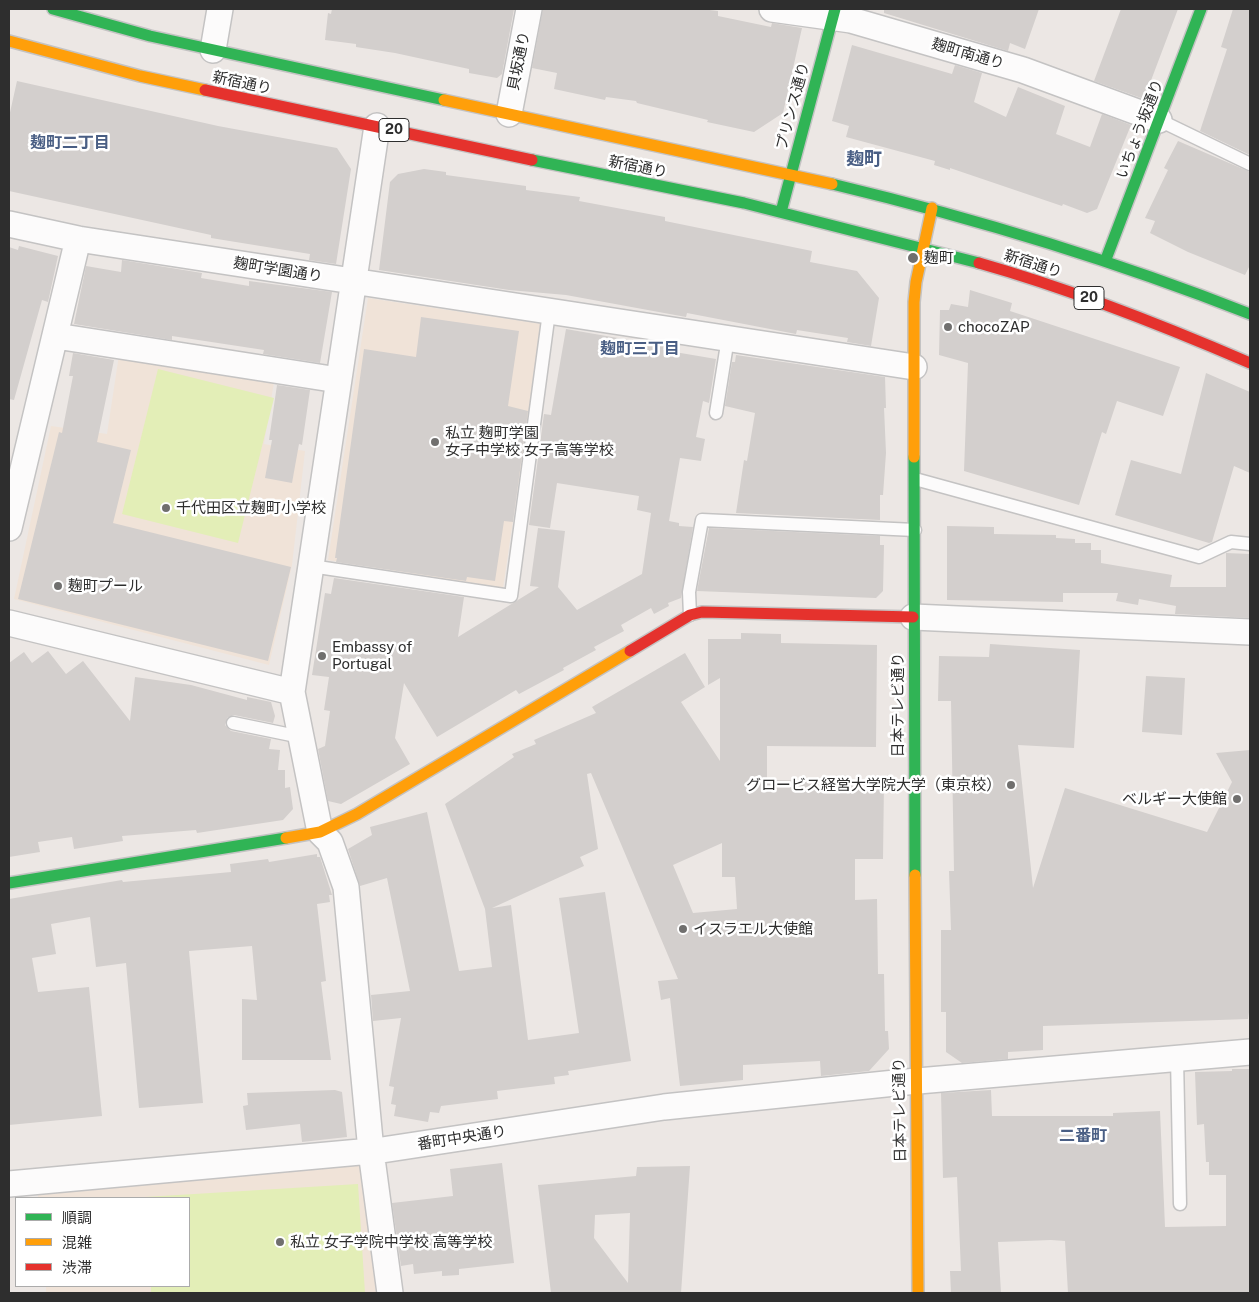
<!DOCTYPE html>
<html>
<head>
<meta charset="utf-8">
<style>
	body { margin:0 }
	#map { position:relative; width:1259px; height:1302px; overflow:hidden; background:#ece7e4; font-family:"Public Sans","Noto Sans JP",sans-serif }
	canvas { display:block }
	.frame { position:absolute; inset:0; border:10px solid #2e2e2e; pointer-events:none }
	.legend { position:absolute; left:15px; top:1197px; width:175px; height:90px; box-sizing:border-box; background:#fff; border:1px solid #ababab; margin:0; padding:6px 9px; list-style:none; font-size:15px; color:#2e2e2e }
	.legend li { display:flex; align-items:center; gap:10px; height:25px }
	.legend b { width:25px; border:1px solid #ababab }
</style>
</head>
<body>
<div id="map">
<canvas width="1259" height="1302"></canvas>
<div class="frame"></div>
<ul class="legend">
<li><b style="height:6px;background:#30b455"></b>順調</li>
<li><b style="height:6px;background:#ff9f0a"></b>混雑</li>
<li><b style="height:6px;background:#e5322d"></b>渋滞</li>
</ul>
</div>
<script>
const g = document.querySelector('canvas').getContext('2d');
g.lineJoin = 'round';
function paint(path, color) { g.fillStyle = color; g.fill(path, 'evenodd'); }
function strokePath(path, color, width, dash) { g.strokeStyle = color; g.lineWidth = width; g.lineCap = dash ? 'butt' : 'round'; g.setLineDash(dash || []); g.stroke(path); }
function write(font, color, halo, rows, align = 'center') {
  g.font = font + ' "Public Sans","Noto Sans JP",sans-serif'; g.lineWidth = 5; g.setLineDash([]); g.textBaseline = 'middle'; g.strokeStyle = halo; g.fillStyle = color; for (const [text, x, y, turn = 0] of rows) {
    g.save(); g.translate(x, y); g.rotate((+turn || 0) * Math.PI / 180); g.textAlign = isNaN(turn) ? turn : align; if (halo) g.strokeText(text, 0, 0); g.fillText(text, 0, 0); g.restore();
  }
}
const education = new Path2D(`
	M 368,298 L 542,324 L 503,588 L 328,560 Z
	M 119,355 L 274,382 L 264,444 L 305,451 L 292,565 L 269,665 L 14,599 L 51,426 L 107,434 Z
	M 358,1160 L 363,1165 L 376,1293 L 46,1293 L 46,1286 L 189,1286 L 189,1198 L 38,1198 L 38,1191 Z`);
const pitch = new Path2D(`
	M 158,369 L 274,398 L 238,543 L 122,514 Z
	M 358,1184 L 365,1293 L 151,1293 L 151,1286 L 189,1286 L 189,1198 L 145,1197 Z`);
const building = new Path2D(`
	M 332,9 L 514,9 L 502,74 L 497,78 L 469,73 L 469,69 L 395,53 L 356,47 L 356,44 L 325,40 L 328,13 L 331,14 Z
	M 543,9 L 701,9 L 718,11 L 718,16 L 771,27 L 772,23 L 802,28 L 783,113 L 754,132 L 707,122 L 708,120 L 637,103 L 636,101 L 606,97 L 605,100 L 554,89 L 557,73 L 532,68 Z
	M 884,9 L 1039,9 L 1025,49 L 1010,43 L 1008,51 L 884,13 Z
	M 1121,9 L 1178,9 L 1144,99 L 1094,81 Z
	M 1233,9 L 1250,9 L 1250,155 L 1200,131 L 1227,49 L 1221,47 Z
	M 852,45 L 952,74 L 955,65 L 982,73 L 974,102 L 1006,117 L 1018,87 L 1065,106 L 1056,134 L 1090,147 L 1102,114 L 1131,125 L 1097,209 L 1087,213 L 1063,204 L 1062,206 L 950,168 L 950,170 L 934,165 L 935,161 L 846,137 L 849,126 L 832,121 Z
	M 17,81 L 218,126 L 337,148 L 351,169 L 336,264 L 309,260 L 310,254 L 211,238 L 211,235 L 9,191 L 9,117 Z
	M 1178,141 L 1250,172 L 1250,265 L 1245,275 L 1188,252 L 1150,233 L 1155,221 L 1145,218 L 1168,170 L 1164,168 Z
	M 424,169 L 446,172 L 446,175 L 526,186 L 526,190 L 580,197 L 579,201 L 665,217 L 665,221 L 812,251 L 810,262 L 857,271 L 879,298 L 871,346 L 847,342 L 848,338 L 797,330 L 796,334 L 687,313 L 686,317 L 566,295 L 509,290 L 379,270 L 390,182 L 398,174 Z
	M 19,246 L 58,256 L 48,302 L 42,300 L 14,400 L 9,399 L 9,247 L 18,250 Z
	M 122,260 L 202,273 L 201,278 L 249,286 L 249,281 L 332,292 L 320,363 L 263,354 L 264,350 L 172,336 L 172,340 L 74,324 L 86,266 L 121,272 Z
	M 970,290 L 1012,303 L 1010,311 L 1180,367 L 1163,416 L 1117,401 L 1106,434 L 1102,432 L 1079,505 L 964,471 L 968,363 L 939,355 L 940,310 L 949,310 L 951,304 L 968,307 Z
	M 421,317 L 519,331 L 508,406 L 528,411 L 513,522 L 504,521 L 495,581 L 467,577 L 466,581 L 336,562 L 337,558 L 335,558 L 364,349 L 416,357 Z
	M 566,329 L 664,346 L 663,350 L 716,359 L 709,403 L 703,401 L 696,437 L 705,439 L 701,461 L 680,458 L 669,521 L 679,523 L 679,526 L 693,527 L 681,598 L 668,603 L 669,606 L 654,614 L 651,608 L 621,625 L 624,631 L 594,647 L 596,650 L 563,668 L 564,670 L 519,694 L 516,690 L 437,737 L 404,683 L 395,738 L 410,764 L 341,804 L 328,801 L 318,749 L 325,746 L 330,711 L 324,710 L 329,677 L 312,675 L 325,593 L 331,594 L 334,578 L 464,597 L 458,637 L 539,587 L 530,586 L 538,528 L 565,531 L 558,587 L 577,610 L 642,574 L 651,513 L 637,510 L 639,496 L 557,483 L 550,528 L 529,525 L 544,414 L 551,415 Z
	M 73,353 L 114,360 L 97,442 L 131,450 L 113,523 L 291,567 L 268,661 L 18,599 L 59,432 L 62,433 L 73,376 L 69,376 Z
	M 736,355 L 885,377 L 886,408 L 884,408 L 886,453 L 883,495 L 880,495 L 880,520 L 736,513 L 744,460 L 747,461 L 755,413 L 725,406 L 732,362 L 735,362 Z
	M 1206,373 L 1250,392 L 1250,473 L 1234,466 L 1212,542 L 1209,543 L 1115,515 L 1131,460 L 1181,474 Z
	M 277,385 L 310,390 L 302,445 L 299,444 L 292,483 L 265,478 L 272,440 L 269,440 Z
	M 947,526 L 994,527 L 994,534 L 1056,535 L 1056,538 L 1075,539 L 1075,543 L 1091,543 L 1091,550 L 1101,550 L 1101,563 L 1172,575 L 1170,587 L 1226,587 L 1226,553 L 1250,554 L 1250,618 L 1175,614 L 1176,606 L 1139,599 L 1138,605 L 1116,601 L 1118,593 L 1063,593 L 1063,602 L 947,600 Z
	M 709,528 L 880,536 L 880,545 L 884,545 L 883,591 L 876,598 L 697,591 Z
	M 741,633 L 781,634 L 781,643 L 877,645 L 876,747 L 767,746 L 767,780 L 884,781 L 883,859 L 855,859 L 855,900 L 877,899 L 878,974 L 884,974 L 885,1031 L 888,1031 L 889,1049 L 869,1071 L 821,1076 L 820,1061 L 743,1065 L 743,1080 L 680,1086 L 670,998 L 661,1000 L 658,981 L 678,979 L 591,773 L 587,774 L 598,849 L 580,857 L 584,866 L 492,908 L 511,905 L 528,1040 L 579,1033 L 559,898 L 605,892 L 631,1061 L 568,1071 L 569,1075 L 554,1077 L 555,1084 L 497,1091 L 498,1099 L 441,1106 L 439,1113 L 430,1112 L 428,1122 L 394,1116 L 396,1105 L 391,1104 L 394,1087 L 389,1086 L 401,1018 L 373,1021 L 371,995 L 410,991 L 387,878 L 360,886 L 348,849 L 372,835 L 370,827 L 427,812 L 459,971 L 492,967 L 485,909 L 445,804 L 514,757 L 512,754 L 536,744 L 534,740 L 596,713 L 592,707 L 685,653 L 705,687 L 681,702 L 720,761 L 720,678 L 708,685 L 708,639 L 741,639 ZM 722,843 L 722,877 L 735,877 L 737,909 L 693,913 L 673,865 Z
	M 990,644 L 1080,650 L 1074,748 L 1018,745 L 1033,888 L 1065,788 L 1207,832 L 1232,782 L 1216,753 L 1250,750 L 1250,1005 L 1248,1019 L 1043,1026 L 1043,1050 L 1008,1052 L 1008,1059 L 962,1063 L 946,1052 L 946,1012 L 941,1012 L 941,930 L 951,930 L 949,871 L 954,871 L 951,701 L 938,701 L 939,656 L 989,657 Z
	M 48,651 L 66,674 L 83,661 L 130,721 L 135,677 L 191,685 L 247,700 L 247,697 L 271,702 L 275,716 L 273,723 L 234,715 L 227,718 L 225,725 L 231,731 L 271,739 L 269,749 L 280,750 L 278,770 L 285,770 L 285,788 L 290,787 L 293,809 L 283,820 L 197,833 L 196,830 L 122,836 L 123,841 L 74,849 L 72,837 L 38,842 L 40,852 L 9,857 L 9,663 L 24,652 L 32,663 Z
	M 1146,676 L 1185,678 L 1182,735 L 1142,732 Z
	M 317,854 L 317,857 L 320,857 L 332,895 L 329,895 L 330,902 L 317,904 L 326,981 L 321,982 L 331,1060 L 242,1060 L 242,999 L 257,1000 L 252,946 L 189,951 L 203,1103 L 139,1108 L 126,963 L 96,967 L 90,917 L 51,924 L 56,954 L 32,958 L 38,992 L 89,987 L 102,1116 L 9,1125 L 9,899 L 122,880 L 123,882 L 231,872 L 230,864 L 268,859 L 269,862 Z
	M 1232,1069 L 1250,1069 L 1250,1293 L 1068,1293 L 1065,1241 L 1051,1240 L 998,1242 L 1001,1293 L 951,1293 L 950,1271 L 961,1271 L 957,1177 L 943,1178 L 941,1093 L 991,1090 L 992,1116 L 1113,1116 L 1113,1113 L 1160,1111 L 1165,1227 L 1226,1226 L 1226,1175 L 1209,1175 L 1209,1162 L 1206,1162 L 1204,1124 L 1197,1125 L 1195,1072 L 1232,1071 Z
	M 335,1090 L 342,1092 L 347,1137 L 302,1142 L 300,1124 L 246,1130 L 243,1106 L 248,1105 L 247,1093 Z
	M 502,1163 L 514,1263 L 459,1269 L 459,1275 L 442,1276 L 442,1271 L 414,1274 L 413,1264 L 401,1266 L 392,1203 L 453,1196 L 450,1169 Z
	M 690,1166 L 681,1293 L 551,1293 L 538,1185 L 636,1176 L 637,1167 ZM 630,1213 L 628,1283 L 594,1238 L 595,1215 Z`);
const lane = new Path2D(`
	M 1159,120 L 1250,164
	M 716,413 L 728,338
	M 915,479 L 1199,557 L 1231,542 L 1250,544
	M 311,566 L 511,596 L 549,312
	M 690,615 L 689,592 L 702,520 L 915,530
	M 233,723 L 301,737
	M 1177,1058 L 1180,1204`);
const street = new Path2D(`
	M 772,9 L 851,20 L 1023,70 L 1159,120
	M 213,50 L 220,9
	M 509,114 L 529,9
	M 377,126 L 292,692 L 320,832 L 330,842 L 346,887 L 371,1151 L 390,1293
	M 9,224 L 78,239 L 914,367
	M 56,336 L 338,380
	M 9,528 L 78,239
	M 913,617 L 1250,632
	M 9,623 L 292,692
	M 9,1184 L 382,1150 L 664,1107 L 895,1083 L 1250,1052`);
const fast = new Path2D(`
	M 53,9 L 150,36 L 444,100
	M 532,160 L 744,203 L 979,263
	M 832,184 C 974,218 1113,260 1250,314
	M 781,212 L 835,9
	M 1106,259 L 1201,9
	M 914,457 L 915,875
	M 9,883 L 286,838`);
const slow = new Path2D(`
	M 9,41 L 140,76 L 205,90
	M 444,100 L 832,184
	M 914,457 L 914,302 L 916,282 L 932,208
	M 286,838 L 320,832 L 357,814 L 630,651
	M 915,875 L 918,1293`);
const jam = new Path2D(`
	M 205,90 L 532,160
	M 979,263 C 1071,289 1162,325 1250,363
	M 630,651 L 690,615 L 702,612 L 913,617`);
const markers = [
	[913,258,6,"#706f6e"],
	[948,327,5,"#706f6e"],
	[435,442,5,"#706f6e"],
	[166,508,5,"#706f6e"],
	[58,586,5,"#706f6e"],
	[322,656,5,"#706f6e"],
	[1011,785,5,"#706f6e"],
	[1237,799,5,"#706f6e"],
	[683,929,5,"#706f6e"],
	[280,1242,5,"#706f6e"]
];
const shields = [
	[394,130,30],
	[1089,298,30]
];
const shieldNames = [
	["20",394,130],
	["20",1089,298]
];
const streetNames = [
	["麹町南通り",968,54,16],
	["貝坂通り",519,61,-79],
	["新宿通り",242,83,12],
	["プリンス通り",793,106,-75],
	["いちょう坂通り",1140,129,-69],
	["新宿通り",638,167,11],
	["新宿通り",1033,264,18],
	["麹町学園通り",278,270,9],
	["日本テレビ通り",898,705,-90],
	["日本テレビ通り",900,1110,-91],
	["番町中央通り",462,1138,-9]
];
const poiNames = [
	["麹町",924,258],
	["chocoZAP",958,327],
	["私立 麹町学園",445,433],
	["女子中学校 女子高等学校",445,450],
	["千代田区立麹町小学校",176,508],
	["麹町プール",68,586],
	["Embassy of",332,647],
	["Portugal",332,664],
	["グロービス経営大学院大学（東京校）",1001,785,"right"],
	["ベルギー大使館",1227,799,"right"],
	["イスラエル大使館",693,929],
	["私立 女子学院中学校 高等学校",290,1242]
];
const neighbourhoodNames = [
	["麹町二丁目",70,143],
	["麹町三丁目",640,349],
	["二番町",1083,1136]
];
const quarterNames = [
	["麹町",864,159]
];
paint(education, '#f0e3d8');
paint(pitch, '#e3eeb7');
paint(building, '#d3cfcd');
strokePath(lane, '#c4c3c3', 15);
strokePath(street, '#c4c3c3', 28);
strokePath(fast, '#c4c3c3', 14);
strokePath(slow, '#c4c3c3', 14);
strokePath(jam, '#c4c3c3', 14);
strokePath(lane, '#fcfbfb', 12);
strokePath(street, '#fcfbfb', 25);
strokePath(fast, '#30b455', 11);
strokePath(slow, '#ff9f0a', 11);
strokePath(jam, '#e5322d', 11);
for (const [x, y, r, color] of markers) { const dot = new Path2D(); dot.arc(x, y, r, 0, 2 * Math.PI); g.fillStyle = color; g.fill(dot); strokePath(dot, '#fff', 2); }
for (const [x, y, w] of shields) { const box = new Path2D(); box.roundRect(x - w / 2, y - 11.5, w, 23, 4); g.fillStyle = '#fff'; g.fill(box); strokePath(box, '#2e2e2e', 1); }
write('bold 14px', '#2e2e2e', null, shieldNames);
write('15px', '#2e2e2e', '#fff', streetNames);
write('15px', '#2e2e2e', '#fff', poiNames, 'left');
write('bold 16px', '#495e84', '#fff', neighbourhoodNames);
write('bold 18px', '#495e84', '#fff', quarterNames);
</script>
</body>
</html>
